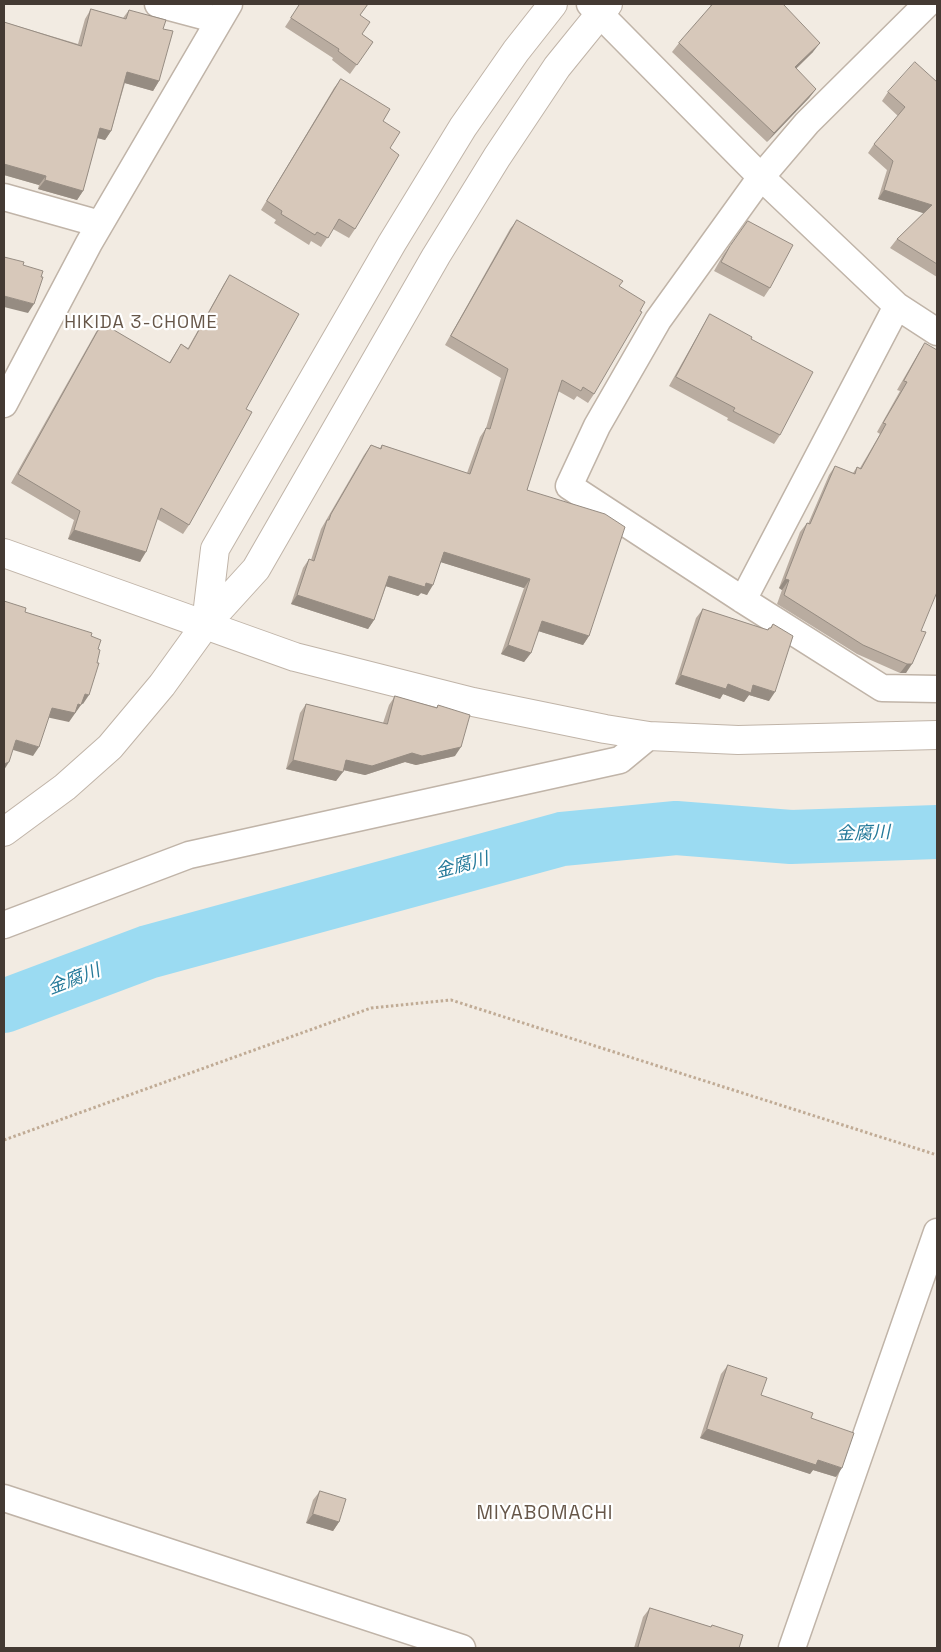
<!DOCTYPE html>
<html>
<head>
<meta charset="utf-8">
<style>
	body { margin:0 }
	#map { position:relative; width:941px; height:1652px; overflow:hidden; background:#f2ebe2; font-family:"Space Grotesk",sans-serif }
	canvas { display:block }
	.frame { position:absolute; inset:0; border:5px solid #443a33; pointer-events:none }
</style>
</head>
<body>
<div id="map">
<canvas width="941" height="1652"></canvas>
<div class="frame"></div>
</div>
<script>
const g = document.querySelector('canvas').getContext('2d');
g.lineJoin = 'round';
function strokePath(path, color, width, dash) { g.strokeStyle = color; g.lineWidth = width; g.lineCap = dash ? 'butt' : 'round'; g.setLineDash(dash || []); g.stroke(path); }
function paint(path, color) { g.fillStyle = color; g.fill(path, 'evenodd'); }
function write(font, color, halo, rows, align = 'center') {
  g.font = font + ' "Space Grotesk","Noto Sans JP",sans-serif'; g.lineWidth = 4.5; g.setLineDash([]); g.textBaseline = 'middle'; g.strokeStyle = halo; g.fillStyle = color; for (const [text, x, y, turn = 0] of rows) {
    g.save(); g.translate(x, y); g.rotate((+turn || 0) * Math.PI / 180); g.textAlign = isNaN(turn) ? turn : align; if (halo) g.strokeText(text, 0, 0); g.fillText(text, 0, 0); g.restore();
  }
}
const river = new Path2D(`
	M 4,1006 L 148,952 L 562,839 L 676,828 L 791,837 L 937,832`);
const path = new Path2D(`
	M 4,1140 L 371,1008 L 451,1000 L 937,1155`);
const minor = new Path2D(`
	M 158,4 L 218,20
	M 590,4 L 761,177 L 897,306 L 937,332
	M 927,4 L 807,123 L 761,177 L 658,320 L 597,426 L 569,486 L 743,600 L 882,688 L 937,689
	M 4,197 L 100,224
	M 4,404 L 89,243 L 229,4
	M 743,600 L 897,306
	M 4,925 L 189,855 L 620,760 L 649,736
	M 4,1498 L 462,1648
	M 792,1648 L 937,1232`);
const tertiary = new Path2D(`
	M 4,553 L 295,657 L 473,702 L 605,729 L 649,736 L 738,740 L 937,735
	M 206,624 L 215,549 L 392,243 L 463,127 L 516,51 L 553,4
	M 4,832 L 65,787 L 110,747 L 162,685 L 206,624 L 256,569 L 436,256 L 497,157 L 557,67 L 608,4`);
const wall = new Path2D(`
	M 300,4 L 368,4 L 360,15 L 362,34 L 373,42 L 350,74 L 332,60 L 333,58 L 285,27 Z
	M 709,4 L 783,4 L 813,52 L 796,69 L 816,89 L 809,98 L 767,142 L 672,52 L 679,43 L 711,6 Z
	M 91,9 L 123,18 L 129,10 L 163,29 L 159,81 L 153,91 L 125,83 L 111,131 L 105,140 L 97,138 L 83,191 L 77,200 L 38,189 L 39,185 L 4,175 L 4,22 L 78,44 L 85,19 Z
	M 341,79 L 383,121 L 390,148 L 355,229 L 349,238 L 333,229 L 321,247 L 311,241 L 309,245 L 274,223 L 276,220 L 261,210 L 334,88 Z
	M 937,82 L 937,277 L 890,248 L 897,239 L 924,213 L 878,199 L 887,170 L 868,153 L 874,144 L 898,116 L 882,101 L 888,92 Z
	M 517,220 L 619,286 L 594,394 L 588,403 L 577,396 L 574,400 L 558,391 L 527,490 L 589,636 L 583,645 L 538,631 L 531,653 L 524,662 L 501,654 L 524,588 L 441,562 L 427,595 L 421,593 L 418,596 L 386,586 L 374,620 L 368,629 L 291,604 L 303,568 L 309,559 L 311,560 L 321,529 L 364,455 L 371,445 L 380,448 L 382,445 L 467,473 L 480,437 L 486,428 L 501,378 L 445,345 L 510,229 Z
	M 748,221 L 770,288 L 764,297 L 714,271 L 723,255 Z
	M 230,275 L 246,409 L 189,525 L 183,534 L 157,519 L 140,562 L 68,539 L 74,520 L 11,483 L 96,332 L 102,323 L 169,363 L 181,344 L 188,348 L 224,284 Z
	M 710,314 L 751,339 L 780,435 L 774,444 L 727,420 L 728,418 L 669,386 L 704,324 Z
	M 925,343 L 921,631 L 906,673 L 900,673 L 857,654 L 777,604 L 782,590 L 779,588 L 800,532 L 807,523 L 808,524 L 829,475 L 835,466 L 853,473 L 857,467 L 860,468 L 880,434 L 877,432 L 900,391 L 897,390 L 919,352 Z
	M 703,609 L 767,630 L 769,628 L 770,628 L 773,624 L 769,701 L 749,695 L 744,702 L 723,694 L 720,699 L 675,684 L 696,618 Z
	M 395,696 L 436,708 L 438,705 L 455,756 L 416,765 L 405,762 L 365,775 L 343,770 L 336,781 L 286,769 L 300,713 L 306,704 L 383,723 L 389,705 Z
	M 728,1365 L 761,1395 L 836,1477 L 813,1470 L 810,1474 L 700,1438 L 721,1374 Z
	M 320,1491 L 339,1522 L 333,1531 L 306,1523 L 313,1500 Z
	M 650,1608 L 711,1627 L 712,1625 L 739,1648 L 634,1648 L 643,1617 Z`);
const shadedWall = new Path2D(`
	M 820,43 L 813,52 L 788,76 L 795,67 Z
	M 127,72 L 159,81 L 153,91 L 121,82 Z
	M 816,89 L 809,98 L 767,142 L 774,133 Z
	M 100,128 L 111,131 L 105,140 L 94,137 Z
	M 4,164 L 46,176 L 39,185 L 4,175 Z
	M 45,180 L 83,191 L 77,200 L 38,189 Z
	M 884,190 L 932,205 L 926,214 L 878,199 Z
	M 4,296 L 34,304 L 28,313 L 4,307 Z
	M 74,530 L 146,552 L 140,562 L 68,539 Z
	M 444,552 L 530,579 L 524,588 L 437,561 Z
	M 389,576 L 426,583 L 433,585 L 427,595 L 421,593 L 418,596 L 382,585 Z
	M 785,579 L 789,580 L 782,590 L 779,588 Z
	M 297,595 L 374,620 L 368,629 L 291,604 Z
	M 542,621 L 589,636 L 583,645 L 535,630 Z
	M 508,645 L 531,653 L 524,662 L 501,654 Z
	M 907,664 L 912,664 L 906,673 L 900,673 Z
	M 681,675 L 728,684 L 753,685 L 775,692 L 769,701 L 749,695 L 744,702 L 723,694 L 720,699 L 675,684 Z
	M 85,694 L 89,695 L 83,704 L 79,703 Z
	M 78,704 L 81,705 L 69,722 L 46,717 L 52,708 Z
	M 16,740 L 39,747 L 33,756 L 10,749 Z
	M 461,747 L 455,756 L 416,765 L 405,762 L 365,775 L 339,769 L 346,760 Z
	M 293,760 L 343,772 L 336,781 L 286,769 Z
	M 9,762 L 4,770 L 4,764 Z
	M 707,1429 L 818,1460 L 842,1468 L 836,1477 L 813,1470 L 810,1474 L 700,1438 Z
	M 313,1514 L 339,1522 L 333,1531 L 306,1523 Z`);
const building = new Path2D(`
	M 300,4 L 368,4 L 360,15 L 370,22 L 362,34 L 373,42 L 357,65 L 338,51 L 339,49 L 291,18 Z
	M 713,4 L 783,4 L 820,43 L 795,67 L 816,89 L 774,133 L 679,43 Z
	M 91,9 L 126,19 L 129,10 L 166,20 L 163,29 L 173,31 L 159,81 L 127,72 L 111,131 L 100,128 L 83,191 L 45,180 L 46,176 L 4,164 L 4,22 L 81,46 Z
	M 915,62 L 937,82 L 937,264 L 897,239 L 932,205 L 884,190 L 893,161 L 874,144 L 905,107 L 888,92 Z
	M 341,79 L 390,109 L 383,121 L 400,132 L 390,148 L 399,155 L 355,229 L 339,219 L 328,238 L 317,232 L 315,235 L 281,214 L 282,211 L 267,201 Z
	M 517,220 L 623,281 L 619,286 L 645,302 L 640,311 L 642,312 L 594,394 L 583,387 L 581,391 L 562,380 L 527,490 L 605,514 L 625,527 L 589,636 L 542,621 L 531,653 L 508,645 L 530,579 L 444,552 L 433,585 L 426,583 L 425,587 L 389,576 L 374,620 L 297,595 L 309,559 L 314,561 L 327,520 L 329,520 L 331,514 L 371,445 L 381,449 L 382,445 L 470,474 L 486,428 L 490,429 L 508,369 L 451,336 Z
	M 748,221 L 793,245 L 770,288 L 721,262 L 730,246 Z
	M 4,257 L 24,262 L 23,265 L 43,271 L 41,277 L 43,277 L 34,304 L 4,296 Z
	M 230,275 L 299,314 L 246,409 L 252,412 L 189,525 L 161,508 L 146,552 L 74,530 L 80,511 L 18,474 L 102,323 L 170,363 L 181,344 L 188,349 Z
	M 710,314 L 752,337 L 751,339 L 813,372 L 780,435 L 733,411 L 735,408 L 676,377 Z
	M 925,343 L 937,350 L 937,592 L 921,631 L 926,632 L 912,664 L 907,664 L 863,645 L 784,595 L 789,580 L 785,579 L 807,523 L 810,524 L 835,466 L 855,474 L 857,467 L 861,469 L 886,424 L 883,423 L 907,382 L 904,381 Z
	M 4,601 L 26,608 L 25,612 L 92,633 L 91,636 L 101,640 L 98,649 L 100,650 L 97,663 L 99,663 L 89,695 L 85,694 L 81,705 L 78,704 L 75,713 L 52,708 L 39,747 L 16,740 L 9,762 L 4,764 Z
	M 703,609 L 768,630 L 769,628 L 771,628 L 773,624 L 793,636 L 775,692 L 753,685 L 751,693 L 728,684 L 726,689 L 681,675 Z
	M 395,696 L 437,708 L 438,705 L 470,715 L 461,747 L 422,756 L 412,753 L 372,766 L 346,760 L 343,772 L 293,760 L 306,704 L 387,724 Z
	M 728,1365 L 767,1378 L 761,1395 L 813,1413 L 811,1418 L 854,1433 L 842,1468 L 818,1460 L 816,1465 L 707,1429 Z
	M 320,1491 L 346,1499 L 339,1522 L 313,1514 Z
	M 650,1608 L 711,1627 L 712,1625 L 743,1635 L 739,1648 L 638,1648 Z`);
const neighbourhoodNames = [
	["HIKIDA 3-CHOME",141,323]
];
const waterNames = [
	["金腐川",863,834,-2],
	["金腐川",462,866,-15],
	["金腐川",74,980,-21]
];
const quarterNames = [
	["MIYABOMACHI",545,1514]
];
strokePath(river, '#9bdbf2', 54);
strokePath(minor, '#c0b4a8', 29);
strokePath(tertiary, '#c0b4a8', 30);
strokePath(path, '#c0ab95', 3, [2.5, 2.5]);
strokePath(minor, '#fff', 26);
strokePath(tertiary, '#fff', 28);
paint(wall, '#b9aca0');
paint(shadedWall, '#968c82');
paint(building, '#d7c8ba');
strokePath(building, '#968c82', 1);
g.letterSpacing = '1px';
write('18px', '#675749', '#fff', neighbourhoodNames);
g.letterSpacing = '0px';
write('italic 18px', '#257a9a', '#fff', waterNames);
g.letterSpacing = '1px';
write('19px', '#675749', '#fff', quarterNames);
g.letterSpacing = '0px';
</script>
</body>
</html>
